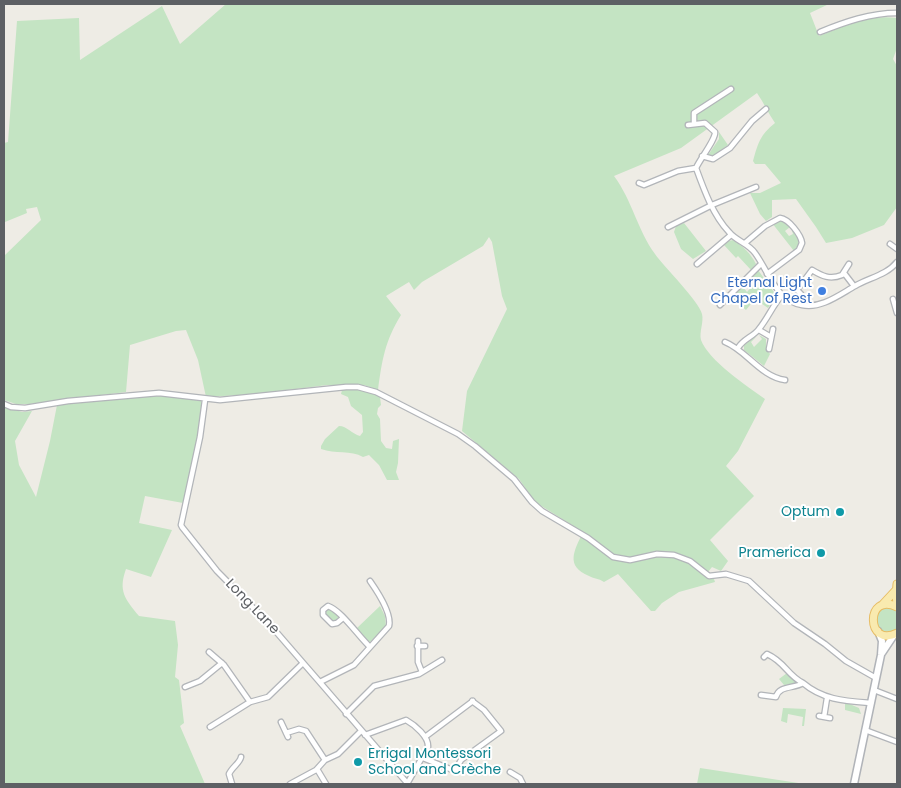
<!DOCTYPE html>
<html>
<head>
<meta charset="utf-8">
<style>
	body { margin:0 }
	#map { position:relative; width:901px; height:788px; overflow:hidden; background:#eeece5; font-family:Poppins,sans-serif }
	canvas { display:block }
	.frame { position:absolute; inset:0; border:5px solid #5d6064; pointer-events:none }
</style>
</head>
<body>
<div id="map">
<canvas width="901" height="788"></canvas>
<div class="frame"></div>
</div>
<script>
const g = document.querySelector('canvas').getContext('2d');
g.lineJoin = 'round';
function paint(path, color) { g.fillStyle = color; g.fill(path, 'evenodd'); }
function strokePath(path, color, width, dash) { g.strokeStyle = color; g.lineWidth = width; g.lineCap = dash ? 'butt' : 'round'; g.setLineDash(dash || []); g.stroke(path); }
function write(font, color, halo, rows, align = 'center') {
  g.font = font + ' Poppins,sans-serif'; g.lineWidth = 4; g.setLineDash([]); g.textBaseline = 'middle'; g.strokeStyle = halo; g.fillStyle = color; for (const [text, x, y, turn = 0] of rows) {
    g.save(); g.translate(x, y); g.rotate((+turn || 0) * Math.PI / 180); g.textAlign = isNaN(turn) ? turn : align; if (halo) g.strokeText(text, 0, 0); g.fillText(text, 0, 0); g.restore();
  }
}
const green = new Path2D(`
	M 226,4 L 829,4 L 810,13 L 819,36 C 844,26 869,14 897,18 L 897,48 L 893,59 L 897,66 L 897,207 L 884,225 L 852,238 L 826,243 L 816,227 L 796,199 L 772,200 L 772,217 L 766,221 L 760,214 L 750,193 L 760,193 L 781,183 L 765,164 L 755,164 L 753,161 C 758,143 760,135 775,123 C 768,113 764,103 757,93 L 681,148 L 614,176 C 632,200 638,231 655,254 C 664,267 699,301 702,314 C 704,322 699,332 701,340 C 708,360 748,387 765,399 L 738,451 L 726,466 L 754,496 L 710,540 L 728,561 L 721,571 L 712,567 L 708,572 L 686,557 L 685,559 L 702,573 L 714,579 L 715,582 L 679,592 L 662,603 L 655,611 L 651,611 L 618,574 L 604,582 C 598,578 595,579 589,576 C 565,566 574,551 583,532 L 535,502 L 519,479 L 462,431 L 467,391 L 507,309 L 502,296 L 492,242 L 489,237 L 483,246 L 422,282 L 414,290 L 409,282 L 386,296 L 401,315 C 385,341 382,360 378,390 L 364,385 L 327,385 L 257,394 L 206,397 L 198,360 L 186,330 L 176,331 L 130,345 L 126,392 L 30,404 L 16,404 L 4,400 L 4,256 L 41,220 L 37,207 L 26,209 L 27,213 L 5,222 L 4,219 L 4,143 L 8,142 L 17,21 L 79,18 L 80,60 L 162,6 L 180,44 Z
	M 719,132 L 728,145 L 717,153 L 710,157 L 708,155 L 719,139 Z
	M 781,219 L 790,227 L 785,231 L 789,236 L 793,234 L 791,228 L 799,240 L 798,246 L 794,251 L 772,223 Z
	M 684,223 L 706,251 L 693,259 L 681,249 L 674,232 L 676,226 Z
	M 733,240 C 743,246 751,254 756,264 L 751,270 L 738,256 L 736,258 L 724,245 L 729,241 Z
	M 758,270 L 776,295 L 768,308 L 755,299 L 746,310 L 731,298 L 747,280 L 748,281 L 743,287 L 747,292 L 754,284 L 749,278 Z
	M 759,335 L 766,339 L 766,349 L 770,354 L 764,366 L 744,350 L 744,345 L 757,336 L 751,342 L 754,347 L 762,339 Z
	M 359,389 L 370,392 L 380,397 L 381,405 L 378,408 L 377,414 L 380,419 L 381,441 L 386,448 L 392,449 L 393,441 L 399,439 L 398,463 L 396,472 L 399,480 L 387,480 L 379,465 L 369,455 L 363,457 C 351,450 335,454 321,449 L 321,446 L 325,439 L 339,426 C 347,426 352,434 360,436 L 363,432 L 362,415 L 351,406 L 348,397 L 341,394 L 342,390 Z
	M 154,395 L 170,395 L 201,401 L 202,415 L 183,503 L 145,496 L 139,523 L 172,530 L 151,577 L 126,569 C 118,591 125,599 139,616 L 175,621 L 178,645 L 175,677 L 179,680 L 184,723 L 180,726 L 205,784 L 4,784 L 4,406 L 22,412 L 32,411 L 15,441 L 19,465 L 36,497 L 50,441 L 57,405 Z
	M 380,606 L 385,616 L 386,626 L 370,642 L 367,641 L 357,628 Z
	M 887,607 L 897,610 L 897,630 C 876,640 868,613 887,607 Z
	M 328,609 L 331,609 L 338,617 L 337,621 L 334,623 L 325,616 L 325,612 Z
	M 787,673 L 795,681 L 795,684 L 784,685 L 779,679 Z
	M 845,702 L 859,708 L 861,714 L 845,710 Z
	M 783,708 L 806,709 L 804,726 L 802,726 L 803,717 L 788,714 L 787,723 L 781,721 Z
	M 700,768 L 805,784 L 697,784 Z`);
const street = new Path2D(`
	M 820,32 C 845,22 870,13 897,13
	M 694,123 L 694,113 L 731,89
	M 688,125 L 705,123 L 715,132 C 716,139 700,159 696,168 C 704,190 713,215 729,232 C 736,241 748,243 755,253 C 769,272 776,301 802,305 C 821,309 839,295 855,286 C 868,278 887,275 897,262
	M 702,156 L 713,159 L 730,148 L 752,121 L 766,109
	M 639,183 L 644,185 L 678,171 L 696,168
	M 668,227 L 712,205 L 756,187
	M 745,243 L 765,226 L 780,218 C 789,219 801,235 802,243 L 799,250 L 767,274
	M 890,244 L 897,249
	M 697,264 L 731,235
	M 844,273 L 854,286
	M 801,294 L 797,290 L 812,270 C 822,276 830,280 842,275 L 849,264
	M 893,299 L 897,313
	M 720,305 L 761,264
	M 759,330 L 771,337
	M 725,342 C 746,350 761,377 785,380
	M 738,348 C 743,339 753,337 759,329 C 768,318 773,305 782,295
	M 769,349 L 773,329
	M 205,400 L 200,437 L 181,525 L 182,527 L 217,571 L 272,627 L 408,784
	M 4,404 L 11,407 L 25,408 L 68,401 L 159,393 L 220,400 L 346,387 L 358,387 L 376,392 L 458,434 L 475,446 L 514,479 L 532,502 L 542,511 L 588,538 L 613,557 L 630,560 L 657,554 L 674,555 L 690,561 L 709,576 L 726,574 L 749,581 L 794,623 L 825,644 L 846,661 L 876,678
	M 343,618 L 337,623 L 332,624 L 323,615 L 323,610 L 328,606 C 341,610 359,637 370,647
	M 418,641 L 418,662 L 422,672
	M 417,646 L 425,646
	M 209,652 L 224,665 L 250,702 L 210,727
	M 764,657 L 767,654 C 785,662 787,675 803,683
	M 320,682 L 354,665 L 389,626 C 392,613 377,591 370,581
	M 185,687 L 200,681 L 222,663
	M 874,690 L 897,699
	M 761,695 L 776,697 C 779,685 794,689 803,683 C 823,700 845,701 871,703
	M 250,702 L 268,697 L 303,663
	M 346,714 L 374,686 L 419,674 L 442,660
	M 819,716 L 830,718
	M 824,717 L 827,698
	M 281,722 L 288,737
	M 865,730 L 897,742
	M 286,733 L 299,729 L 306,731 L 325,760
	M 365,735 L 406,720 C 415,725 429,737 428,747 L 407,784
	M 425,737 L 473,701
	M 423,758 L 455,771 L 461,760 L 501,731 L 484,710 L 472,701
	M 317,769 L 326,784
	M 510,772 L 520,778 L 523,784
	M 232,784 L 229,774 C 232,767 240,763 241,757
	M 290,784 L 316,770 L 325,760 L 338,754 L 361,731`);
const secondary = new Path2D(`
	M 882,653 L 894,635
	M 854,784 L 881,655 L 882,641 L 878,631`);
const primary = new Path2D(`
	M 897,584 L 896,596 L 897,603
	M 883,604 L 896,590
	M 897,607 C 865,591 866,649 897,633`);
const markers = [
	[822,291,5,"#3f7fe0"],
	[840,512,5,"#0f9aa8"],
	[821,553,5,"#0f9aa8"],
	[358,762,5,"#0f9aa8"]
];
const shopNames = [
	["Eternal Light",812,283],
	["Chapel of Rest",812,299]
];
const cultureNames = [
	["Optum",830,512],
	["Pramerica",811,553],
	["Errigal Montessori",368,754,"left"],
	["School and Crèche",368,770,"left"]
];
const streetNames = [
	["Long Lane",252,607,46]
];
paint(green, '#c4e4c3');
strokePath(street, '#b2b5b9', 7);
strokePath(secondary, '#b1b4b9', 9);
strokePath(primary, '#e7bd65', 9);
strokePath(street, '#fff', 4.5);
strokePath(secondary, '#fff', 6);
strokePath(primary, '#f9eaaf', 7);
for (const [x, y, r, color] of markers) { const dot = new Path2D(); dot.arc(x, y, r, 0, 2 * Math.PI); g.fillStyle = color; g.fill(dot); strokePath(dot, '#fff', 2); }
write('14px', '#366cbe', '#fff', shopNames, 'right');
write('14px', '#0d838f', '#fff', cultureNames, 'right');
write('14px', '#5d6064', '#fff', streetNames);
</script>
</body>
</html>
